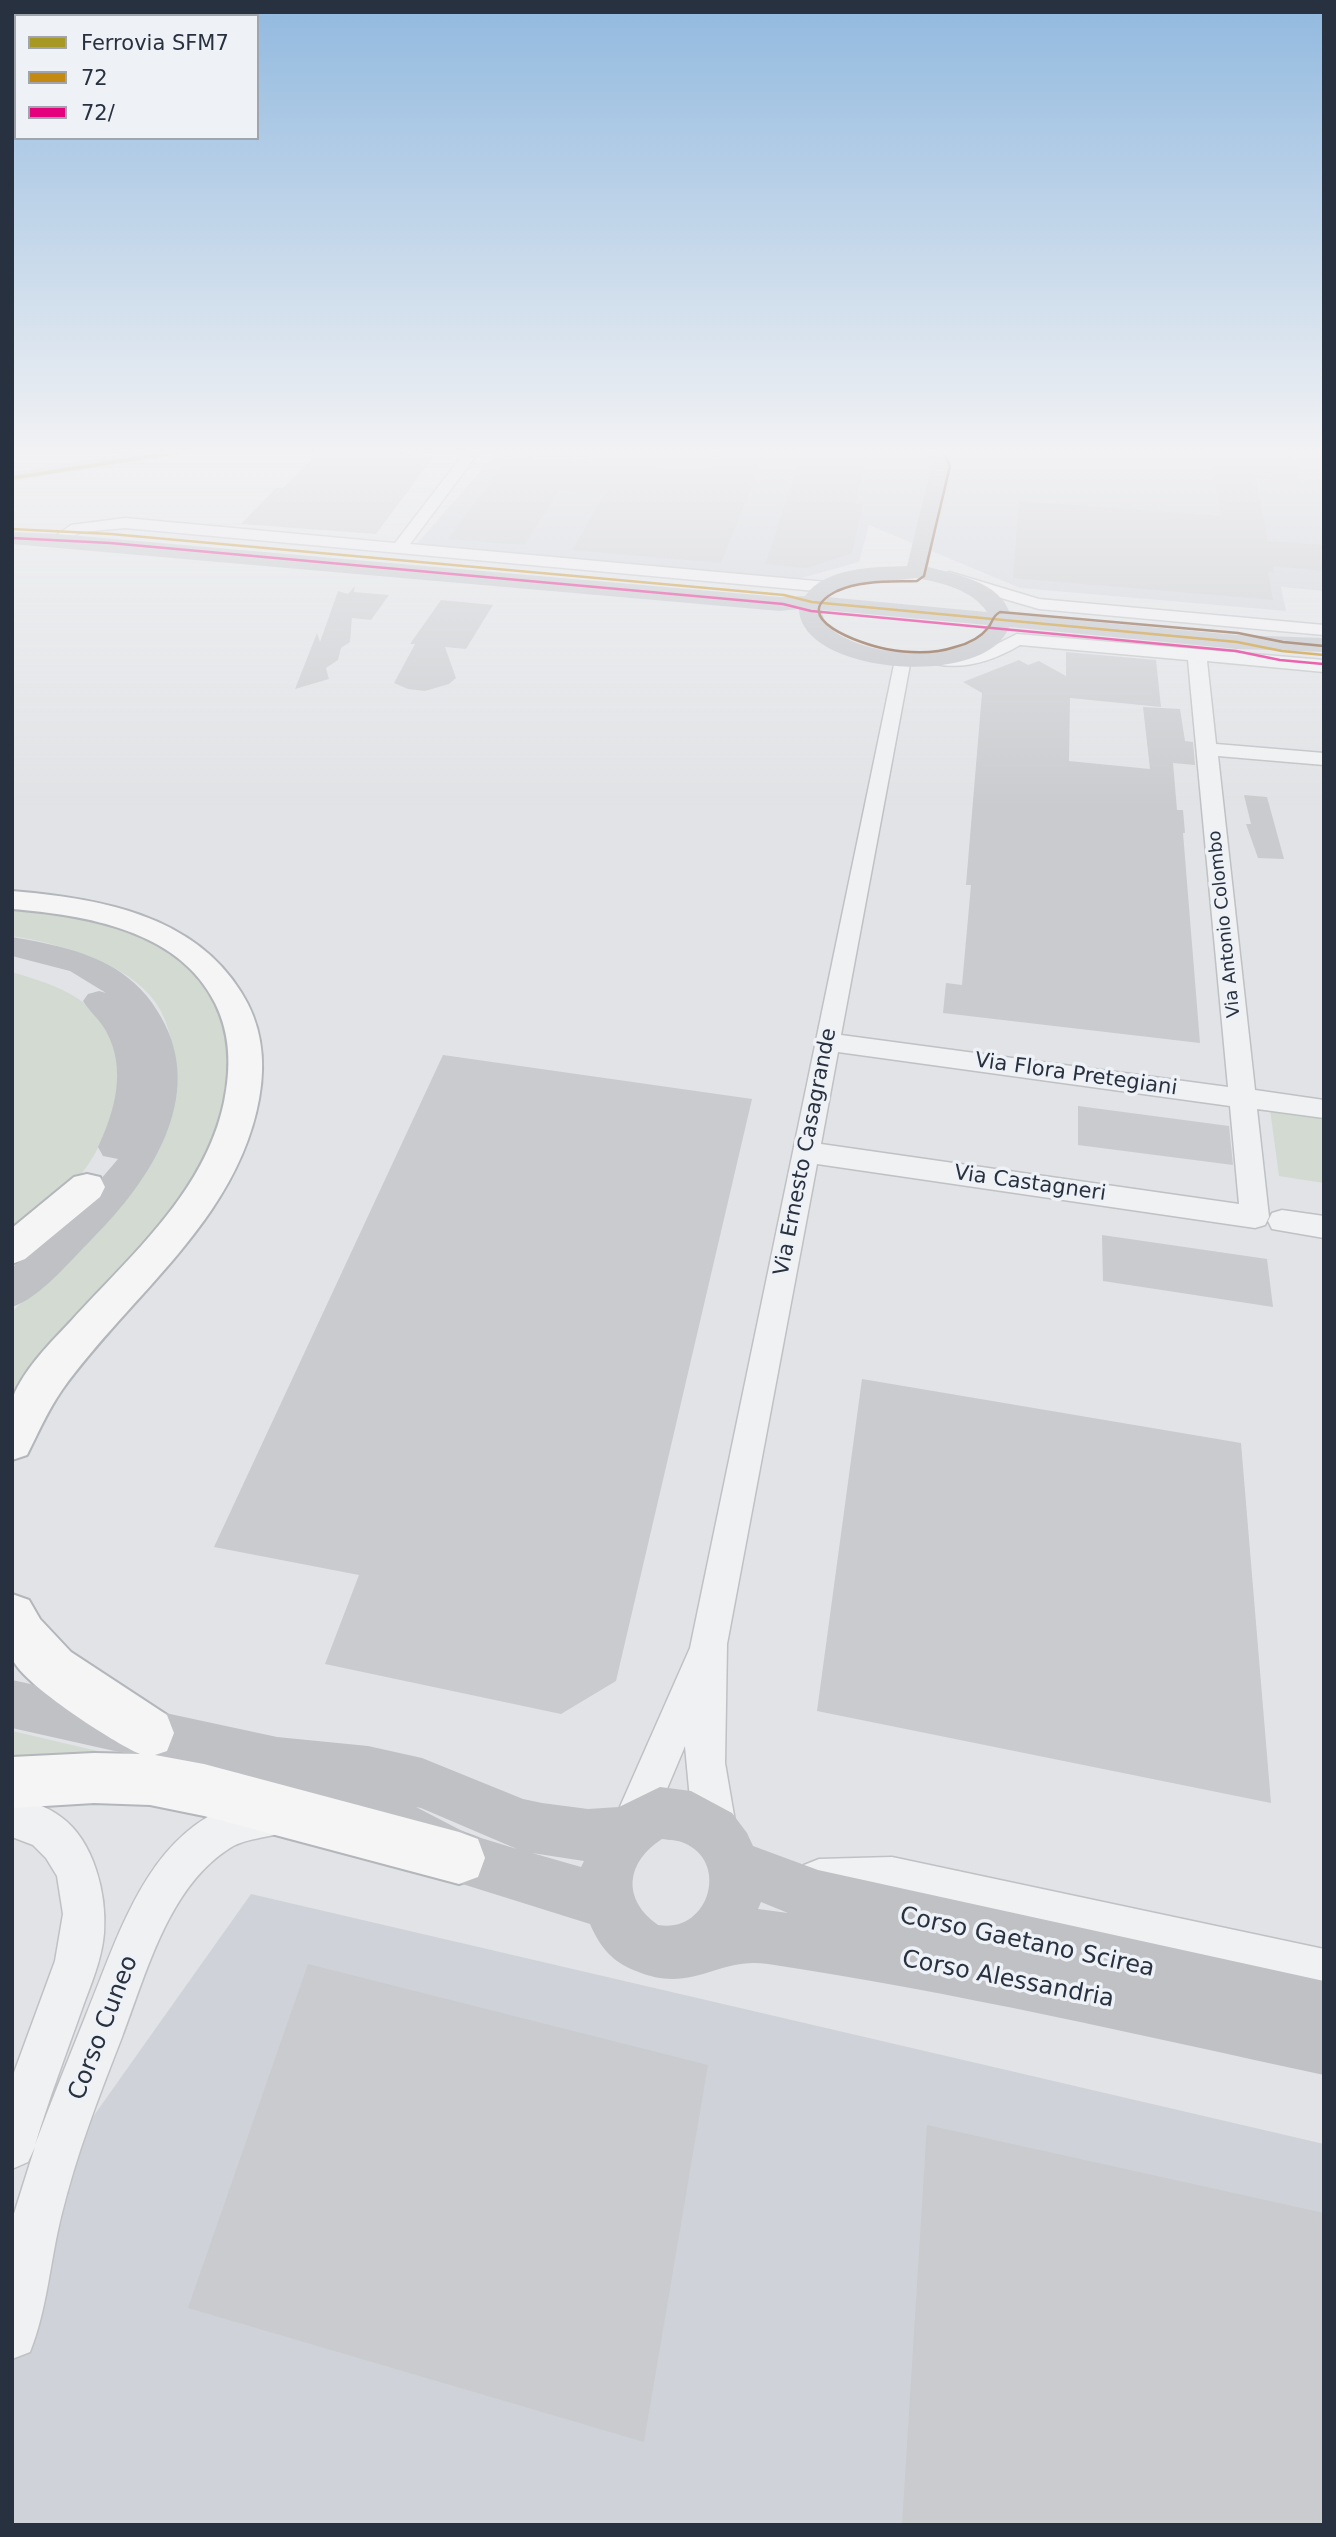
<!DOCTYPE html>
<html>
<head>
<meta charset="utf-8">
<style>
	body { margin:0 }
	#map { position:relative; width:1336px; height:2537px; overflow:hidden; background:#e1e3e6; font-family:"DejaVu Sans",sans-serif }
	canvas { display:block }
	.frame { position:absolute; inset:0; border:14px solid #28313f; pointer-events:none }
	.legend { position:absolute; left:14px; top:14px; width:245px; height:126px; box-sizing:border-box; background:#eef1f6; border:2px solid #9fa4ad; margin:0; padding:9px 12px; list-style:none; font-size:21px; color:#28313f }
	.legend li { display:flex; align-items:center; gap:14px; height:35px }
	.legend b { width:35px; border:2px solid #9fa4ad }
</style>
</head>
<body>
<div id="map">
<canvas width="1336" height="2537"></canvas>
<div class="frame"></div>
<ul class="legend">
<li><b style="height:9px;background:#a79824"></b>Ferrovia SFM7</li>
<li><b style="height:9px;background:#c38910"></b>72</li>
<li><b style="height:9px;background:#e5007d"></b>72/</li>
</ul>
</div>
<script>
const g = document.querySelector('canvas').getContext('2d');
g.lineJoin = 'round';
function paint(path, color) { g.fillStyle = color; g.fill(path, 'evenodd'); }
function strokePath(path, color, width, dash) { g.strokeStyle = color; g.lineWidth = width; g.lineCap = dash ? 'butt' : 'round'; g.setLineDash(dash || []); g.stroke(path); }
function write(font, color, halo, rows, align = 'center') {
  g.font = font + ' "DejaVu Sans",sans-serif'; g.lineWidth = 7; g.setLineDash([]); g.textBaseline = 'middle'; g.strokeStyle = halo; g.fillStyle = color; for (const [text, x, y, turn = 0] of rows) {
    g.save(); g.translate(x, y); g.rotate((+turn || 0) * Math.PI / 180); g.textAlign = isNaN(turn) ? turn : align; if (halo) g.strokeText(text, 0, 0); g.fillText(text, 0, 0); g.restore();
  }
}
const built = new Path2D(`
	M 137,452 L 196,452 L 12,481 L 12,472 Z
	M 497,452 L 1324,452 L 1324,591 L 1281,587 L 1286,611 L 1020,588 L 869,525 L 859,562 L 784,583 L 413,548 Z
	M 251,1894 L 1324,2144 L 1324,2525 L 12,2525 L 12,2231 Z`);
const green = new Path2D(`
	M 12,907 L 97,921 L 131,933 L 172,952 L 193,970 L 222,1008 L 236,1055 L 216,1146 L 170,1216 L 12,1402 L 12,1312 L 85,1240 L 175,1081 C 175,1055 171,1025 156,1003 C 128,962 58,943 12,936 Z
	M 12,972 C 34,979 57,985 77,998 C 149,1045 114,1150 60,1197 C 45,1209 28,1220 12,1231 Z
	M 1270,1109 L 1324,1117 L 1324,1183 L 1279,1176 Z
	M 12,1731 L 153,1764 L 12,1768 Z`);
const building = new Path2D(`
	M 318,452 L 388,452 L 434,456 L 376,534 L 241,524 L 276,488 L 283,488 Z
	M 719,452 L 765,452 L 721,563 L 572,550 L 605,494 L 559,490 L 524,545 L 448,539 L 510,456 L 710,472 Z
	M 803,452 L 868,455 L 855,504 L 863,504 L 852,553 L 807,568 L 765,564 Z
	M 1211,452 L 1292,452 L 1300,482 L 1255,478 L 1268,541 L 1324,545 L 1324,571 L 1273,566 L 1274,573 L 1268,572 L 1273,600 L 1013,578 L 1019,501 L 1221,516 Z
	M 355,586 L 354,592 L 389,595 L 371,620 L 352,618 L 350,642 L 341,648 L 338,660 L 326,668 L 329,679 L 295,689 L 317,633 L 320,642 L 338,591 L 348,594 Z
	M 441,600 L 493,605 L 466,649 L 445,647 L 456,678 L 449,684 L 425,691 L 408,689 L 394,683 L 415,644 L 410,644 Z
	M 1066,652 L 1156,660 L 1161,707 L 1070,698 L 1069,761 L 1150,769 L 1143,707 L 1180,709 L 1185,741 L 1193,742 L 1195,765 L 1173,763 L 1177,810 L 1183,810 L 1185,833 L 1183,833 L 1200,1043 L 943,1013 L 946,983 L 962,985 L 971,885 L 966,885 L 982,693 L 963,682 L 1019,660 L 1028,665 L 1039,661 L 1066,676 Z
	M 1244,795 L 1267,797 L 1284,859 L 1258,858 L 1246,824 L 1251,824 Z
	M 443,1055 L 752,1099 L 616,1681 L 561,1714 L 325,1664 L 359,1575 L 214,1547 Z
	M 1078,1106 L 1229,1126 L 1233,1165 L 1078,1145 Z
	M 1102,1235 L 1267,1259 L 1273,1307 L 1103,1281 Z
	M 862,1379 L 1241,1443 L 1271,1803 L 817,1711 Z
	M 308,1964 L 708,2065 L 644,2442 L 188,2308 Z
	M 927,2125 L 1324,2213 L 1324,2525 L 902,2525 Z`);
const street = new Path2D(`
	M 465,452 L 479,452 L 410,544 L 827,582 L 835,587 L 827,592 L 125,528 L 81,532 L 58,545 L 50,540 L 71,525 L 125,518 L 395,543 Z
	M 949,572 L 1039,599 L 1324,625 L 1324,635 L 1039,609 L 943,581 L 941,577 Z
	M 1017,634 L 1324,660 L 1324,672 L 1207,661 L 1216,744 L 1324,753 L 1324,765 L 1218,756 L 1255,1090 L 1324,1100 L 1324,1118 L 1257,1109 L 1269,1217 L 1265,1225 L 1255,1228 L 817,1164 L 727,1644 L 725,1763 L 737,1833 L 731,1847 L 717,1853 L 703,1847 L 691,1810 L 685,1746 L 645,1841 L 631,1847 L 617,1841 L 611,1827 L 690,1648 L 896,655 L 902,654 L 911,659 L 841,1035 L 1228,1087 L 1188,660 L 1020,645 C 993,661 963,671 931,663 L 928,659 L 937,654 L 956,655 L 985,650 ZM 838,1052 L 1230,1106 L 1239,1204 L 821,1144 Z
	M 1282,1210 L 1324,1216 L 1324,1238 L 1272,1229 L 1268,1221 L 1272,1213 Z
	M 12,1797 C 29,1801 47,1806 61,1817 C 94,1841 107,1894 104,1933 C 102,1959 91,1984 82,2009 C 66,2054 49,2099 35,2145 C 51,2101 69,2058 86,2015 C 118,1938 145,1839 230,1806 C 250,1798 268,1795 287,1803 L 293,1817 L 287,1831 C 267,1839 245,1837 227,1850 C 168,1889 146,1974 122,2037 C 99,2096 76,2155 61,2217 C 50,2262 47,2310 30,2352 L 12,2359 L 12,2220 L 35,2147 L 28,2162 L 12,2169 L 12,2078 L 55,1961 L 63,1914 L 57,1876 L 46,1858 L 33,1845 L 12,1837 Z
	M 892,1857 L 1324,1949 L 1324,1992 L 892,1899 L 819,1901 L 804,1895 L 798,1880 L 804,1865 L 819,1859 Z`);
const secondary = new Path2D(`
	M 935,452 L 953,452 L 928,567 C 955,574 1001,582 1010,614 L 1237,635 L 1324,638 L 1324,652 L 1237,649 L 1009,627 C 987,689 801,675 799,609 L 780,611 L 12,544 L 12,532 L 58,534 L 780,597 L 805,596 C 825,567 875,567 907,566 ZM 916,578 C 940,582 973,590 987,612 L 827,597 L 853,585 ZM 822,610 L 987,625 C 970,670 824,657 822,610 Z
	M 12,937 C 46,943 84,950 114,968 C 134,980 150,997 161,1017 C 207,1097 149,1182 92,1239 C 71,1260 40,1298 12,1307 L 12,1268 L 71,1214 L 118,1159 L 103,1156 L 98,1147 C 115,1111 127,1069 106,1031 C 100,1020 90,1012 83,1001 L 88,994 L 99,991 L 106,993 L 70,971 L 12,956 Z
	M 12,1680 L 277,1737 L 368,1746 L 422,1758 L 523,1799 L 542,1803 L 588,1809 L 619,1807 L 660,1787 L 691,1791 L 732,1813 L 747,1833 L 753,1846 L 818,1870 L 1324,1981 L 1324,2075 C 1139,2035 955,1992 768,1964 C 717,1956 693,1995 636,1971 C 612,1962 600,1947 590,1924 L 440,1877 L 275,1787 L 12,1728 ZM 416,1807 L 421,1808 L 517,1849 L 468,1834 ZM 662,1839 C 669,1840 678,1840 684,1843 C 730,1862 709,1934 658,1925 C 621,1899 626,1862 662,1839 ZM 532,1853 L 584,1861 L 581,1867 ZM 761,1902 L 788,1913 L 758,1909 Z`);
const highway = new Path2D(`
	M 12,891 C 97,898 193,914 241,992 C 262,1025 266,1061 259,1099 C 237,1220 131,1294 62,1390 C 48,1410 38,1433 27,1455 L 12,1460 C 12,1444 8,1411 13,1397 C 24,1369 51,1342 71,1321 C 131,1255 205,1192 224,1102 C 231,1068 231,1035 215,1003 C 179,930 85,915 12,909 Z
	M 87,1174 L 100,1177 L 105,1187 L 100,1197 L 25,1259 L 12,1264 L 12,1228 L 74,1177 Z
	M 12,1594 L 29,1600 L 40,1619 L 71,1652 L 167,1715 L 174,1733 L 167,1751 L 155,1755 L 204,1764 L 459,1832 L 478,1839 L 485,1858 L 478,1877 L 459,1884 L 204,1816 L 150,1805 L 94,1803 L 12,1808 L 12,1757 L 94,1753 L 140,1754 C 114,1743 24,1685 13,1660 C 9,1650 12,1607 12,1594 Z`);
const bus1 = new Path2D(`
	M 12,529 L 111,534 L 784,595 L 812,602 L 1237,642 L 1282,651 L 1324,655`);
const bus2 = new Path2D(`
	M 12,538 L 110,543 L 783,604 L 811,611 L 1236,651 L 1280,660 L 1323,664`);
const bus3 = new Path2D(`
	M 943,452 L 950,466 L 924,576 L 917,581 C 891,582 861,580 837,591 C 783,618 864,645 886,649 C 908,653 934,654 955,647 C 967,644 980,638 988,628 C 993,622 992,616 1000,612 L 1238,633 L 1283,642 L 1324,646`);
const rail1 = new Path2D(`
	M 12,478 L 178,452`);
const farStreetnames = [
	["Via Antonio Colombo",1225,924,-96]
];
const streetNames = [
	["Via Flora Pretegiani",1076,1075,8],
	["Via Ernesto Casagrande",806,1152,-79],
	["Via Castagneri",1030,1184,8]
];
const nearStreetnames = [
	["Corso Gaetano Scirea",1027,1943,12],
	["Corso Alessandria",1008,1980,11],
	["Corso Cuneo",104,2028,-69]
];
paint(built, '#cfd3d9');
paint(green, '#d2dad1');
paint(building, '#c9cbce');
strokePath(street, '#bfc1c4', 3);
strokePath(highway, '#b3b6ba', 4);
paint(street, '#f0f1f2');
paint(secondary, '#bfc1c5');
paint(highway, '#f5f5f6');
strokePath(bus1, '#c38910', 2.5);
strokePath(bus2, '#e5007d', 2.5);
strokePath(bus3, '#7a4b2a', 2.5);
strokePath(rail1, '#a79824', 3.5);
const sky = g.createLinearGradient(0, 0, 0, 807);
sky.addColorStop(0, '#91b9df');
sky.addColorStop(0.56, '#f2f2f4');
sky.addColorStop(1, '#f2f2f400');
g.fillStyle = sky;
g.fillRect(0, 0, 1336, 807);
write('18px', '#28313f', '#eef1f6', farStreetnames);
write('21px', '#28313f', '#eef1f6', streetNames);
write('24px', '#28313f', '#eef1f6', nearStreetnames);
</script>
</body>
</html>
